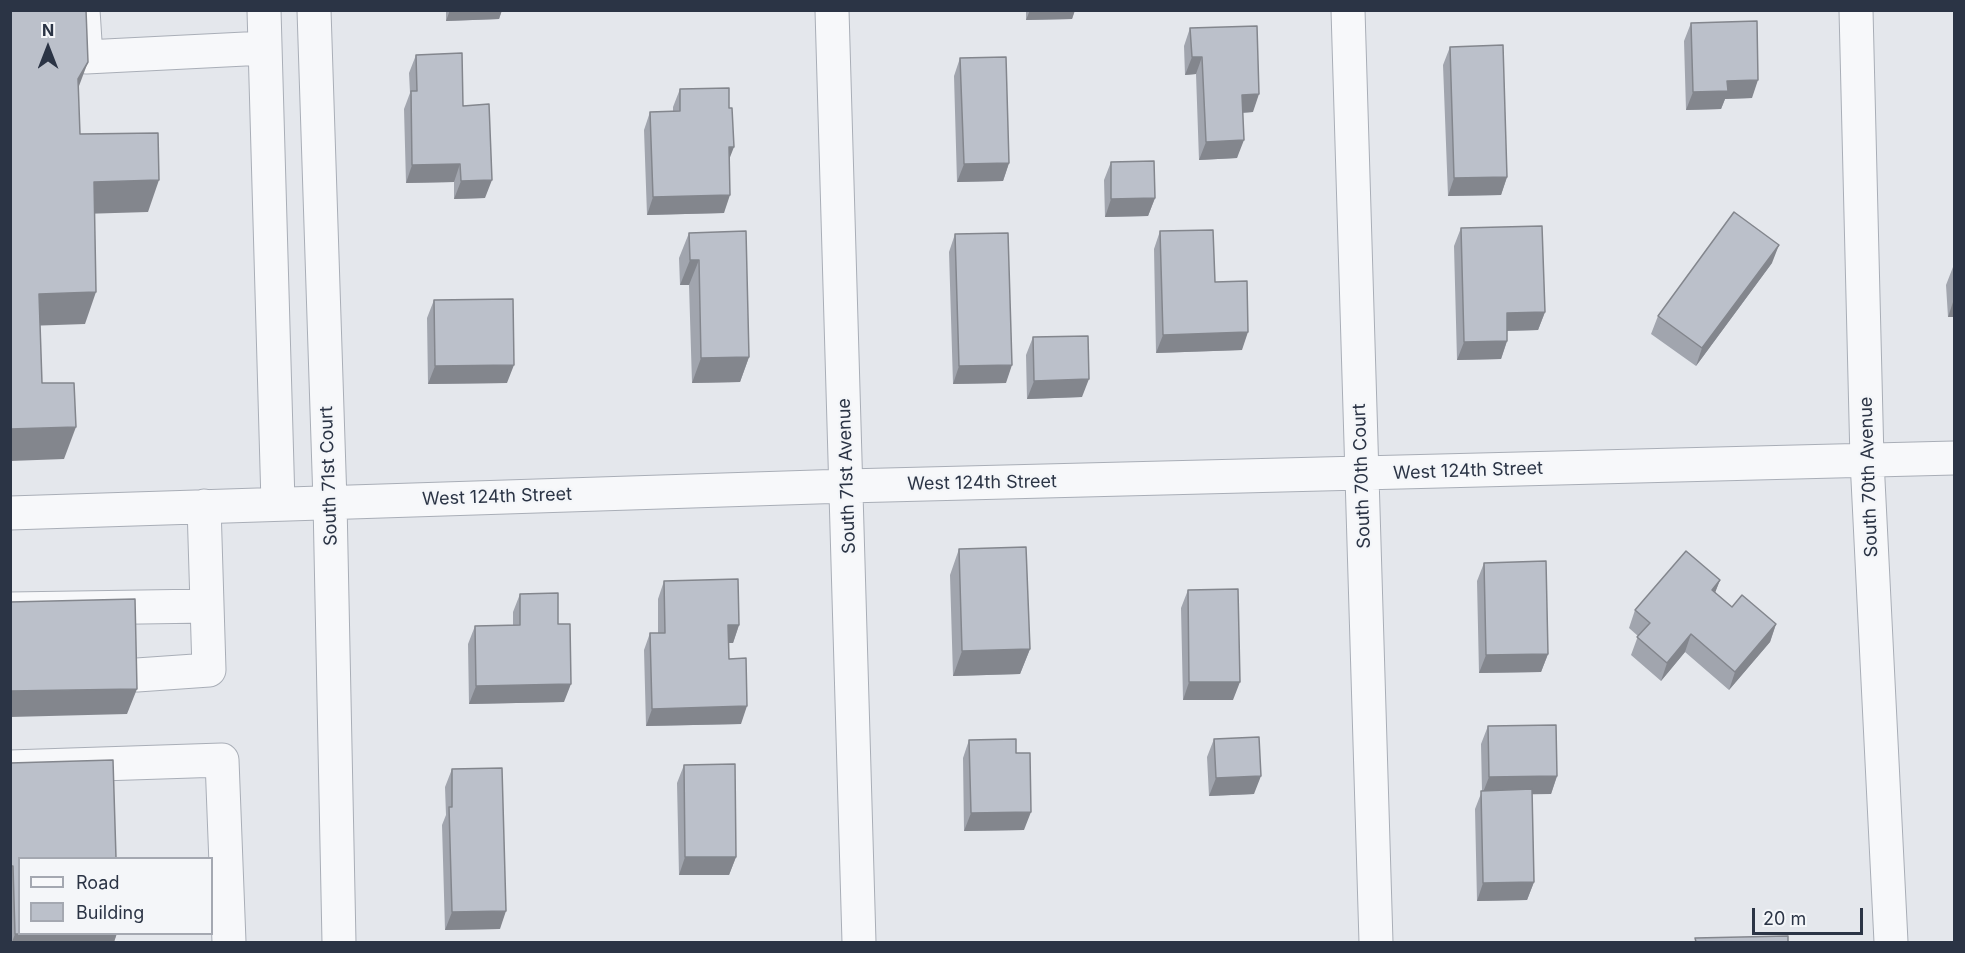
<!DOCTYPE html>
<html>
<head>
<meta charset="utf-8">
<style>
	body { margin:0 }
	#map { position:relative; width:1965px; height:953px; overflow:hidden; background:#e4e7ec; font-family:Inter,sans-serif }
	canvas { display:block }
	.frame { position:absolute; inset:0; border:12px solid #2b3445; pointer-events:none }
	.legend { position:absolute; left:18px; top:857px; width:195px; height:78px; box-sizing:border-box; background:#f4f6f9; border:2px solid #a4a8b1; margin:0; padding:8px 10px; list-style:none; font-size:18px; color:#2b3445 }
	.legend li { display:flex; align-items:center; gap:12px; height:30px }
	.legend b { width:30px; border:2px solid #a4a8b1 }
	.north { position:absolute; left:18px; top:18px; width:60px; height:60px; -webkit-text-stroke:4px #f4f6f9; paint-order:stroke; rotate:0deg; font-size:16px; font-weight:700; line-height:24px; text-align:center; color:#2b3445 }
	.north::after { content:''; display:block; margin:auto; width:21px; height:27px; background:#2b3445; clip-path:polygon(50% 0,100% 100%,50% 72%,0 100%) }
	.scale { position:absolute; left:1752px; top:908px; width:111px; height:27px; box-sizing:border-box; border:3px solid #2b3445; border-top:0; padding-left:8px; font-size:18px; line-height:21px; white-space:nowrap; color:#2b3445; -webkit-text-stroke:4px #f4f6f9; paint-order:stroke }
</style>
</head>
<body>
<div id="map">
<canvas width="1965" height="953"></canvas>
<div class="frame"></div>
<ul class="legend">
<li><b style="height:8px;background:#f7f8fa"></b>Road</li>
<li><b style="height:16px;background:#bbc0ca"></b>Building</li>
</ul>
<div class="north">N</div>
<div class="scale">20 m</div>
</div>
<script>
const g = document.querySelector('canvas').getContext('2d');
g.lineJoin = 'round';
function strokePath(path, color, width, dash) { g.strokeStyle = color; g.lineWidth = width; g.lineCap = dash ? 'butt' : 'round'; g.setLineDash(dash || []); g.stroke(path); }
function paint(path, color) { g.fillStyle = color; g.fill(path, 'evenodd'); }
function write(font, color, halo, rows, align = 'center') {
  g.font = font + ' Inter,sans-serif'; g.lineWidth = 4.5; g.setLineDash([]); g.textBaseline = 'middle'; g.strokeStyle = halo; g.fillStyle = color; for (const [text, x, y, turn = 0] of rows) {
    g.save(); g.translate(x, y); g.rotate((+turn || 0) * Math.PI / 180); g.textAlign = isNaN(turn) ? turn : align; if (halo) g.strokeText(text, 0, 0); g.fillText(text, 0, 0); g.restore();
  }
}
const minor = new Path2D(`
	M 83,10 L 86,57 L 265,48
	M 264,10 L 278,503
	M 314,10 L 330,502 L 339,942
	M 832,10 L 859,942
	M 1348,10 L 1376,942
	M 1856,10 L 1867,460 L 1891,942
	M 10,513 L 847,486 L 1954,458
	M 10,609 L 207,606
	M 137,675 L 209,670 L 204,506
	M 10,767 L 222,760 L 229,942`);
const wall = new Path2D(`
	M 446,10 L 502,10 L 499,19 L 446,21 Z
	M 1026,10 L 1075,10 L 1072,19 L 1026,20 Z
	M 1691,23 L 1752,98 L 1725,99 L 1721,109 L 1686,110 L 1684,41 Z
	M 1190,28 L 1253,112 L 1243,113 L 1237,158 L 1199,160 L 1196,74 L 1185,75 L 1184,46 Z
	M 1450,47 L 1507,177 L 1501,195 L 1448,196 L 1443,65 Z
	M 416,55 L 463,106 L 485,198 L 454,199 L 454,182 L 406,183 L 404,109 L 410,93 L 409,73 Z
	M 960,58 L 1009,163 L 1003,181 L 957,182 L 954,76 Z
	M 680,89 L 729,159 L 724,213 L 647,215 L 644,130 L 650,112 L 673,111 L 673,107 Z
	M 1111,162 L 1155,198 L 1148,216 L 1105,217 L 1104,180 Z
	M 1461,228 L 1545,312 L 1538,330 L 1507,331 L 1507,341 L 1501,359 L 1457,360 L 1454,246 Z
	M 1160,231 L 1215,282 L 1242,350 L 1156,353 L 1154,249 Z
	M 689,233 L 749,357 L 740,382 L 692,383 L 689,285 L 680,285 L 679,258 Z
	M 955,234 L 1006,383 L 953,384 L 949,252 Z
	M 1772,263 L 1696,366 L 1651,334 L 1658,316 Z
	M 1953,267 L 1954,267 L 1954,317 L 1948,317 L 1946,285 Z
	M 434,300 L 507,383 L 428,384 L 427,318 Z
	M 1033,337 L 1082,397 L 1027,399 L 1026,355 Z
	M 959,549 L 1030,649 L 1020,674 L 953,676 L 950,575 Z
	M 1484,563 L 1548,654 L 1541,672 L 1479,673 L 1477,581 Z
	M 1720,580 L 1715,592 L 1732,607 L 1776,624 L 1770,642 L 1729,690 L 1685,652 L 1661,681 L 1631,655 L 1638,636 L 1629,628 L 1635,610 Z
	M 664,581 L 739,625 L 733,643 L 728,643 L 729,659 L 741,724 L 646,726 L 644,650 L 650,633 L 658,633 L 658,599 Z
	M 1188,590 L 1233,700 L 1183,700 L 1181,608 Z
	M 520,594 L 558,624 L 564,702 L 469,704 L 468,644 L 475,626 L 513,625 L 513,612 Z
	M 1488,726 L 1557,776 L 1551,794 L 1532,794 L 1534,882 L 1527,900 L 1477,901 L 1475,809 L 1482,791 L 1481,744 Z
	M 1214,739 L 1254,794 L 1209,796 L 1207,757 Z
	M 969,740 L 1016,753 L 1024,830 L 964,831 L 963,758 Z
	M 10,763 L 20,933 L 117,933 L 114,942 L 10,942 Z
	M 684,765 L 736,857 L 729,875 L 679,875 L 677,783 Z
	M 452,769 L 500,929 L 445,930 L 442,825 L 446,815 L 445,787 Z`);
const shadedWall = new Path2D(`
	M 450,10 L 502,10 L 499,19 L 446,21 Z
	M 1030,10 L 1075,10 L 1072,19 L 1026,20 Z
	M 1192,57 L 1202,57 L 1196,74 L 1185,75 Z
	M 88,62 L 76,94 L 78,79 Z
	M 1758,80 L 1752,98 L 1725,99 L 1721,109 L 1686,110 L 1693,92 L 1727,81 Z
	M 1259,94 L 1253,112 L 1235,113 L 1242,95 Z
	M 1244,140 L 1237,158 L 1199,160 L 1206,142 Z
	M 729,147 L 734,147 L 727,165 Z
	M 1009,163 L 1003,181 L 957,182 L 964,164 Z
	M 460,164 L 454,182 L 406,183 L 412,165 Z
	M 1507,177 L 1501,195 L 1448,196 L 1454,178 Z
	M 159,180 L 148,212 L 82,214 L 94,182 Z
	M 492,180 L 485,198 L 454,199 L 461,181 Z
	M 730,195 L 724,213 L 647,215 L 653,197 Z
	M 1155,198 L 1148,216 L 1105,217 L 1111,199 Z
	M 1779,245 L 1772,263 L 1696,366 L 1702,348 Z
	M 690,260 L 699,260 L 689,285 L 680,285 Z
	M 96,292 L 85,324 L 27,326 L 39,294 Z
	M 1954,299 L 1954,317 L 1948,317 Z
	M 1545,312 L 1538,330 L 1500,331 L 1507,313 Z
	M 1248,332 L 1242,350 L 1156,353 L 1163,335 Z
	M 1507,341 L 1501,359 L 1457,360 L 1464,342 Z
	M 749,357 L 740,382 L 692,383 L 701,358 Z
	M 514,365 L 507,383 L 428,384 L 435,366 Z
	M 1012,365 L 1006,383 L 953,384 L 959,366 Z
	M 1089,379 L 1082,397 L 1027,399 L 1034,381 Z
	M 76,427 L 64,459 L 10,461 L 10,429 Z
	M 1720,580 L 1713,598 L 1712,590 Z
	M 1776,624 L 1770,642 L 1729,690 L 1735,672 Z
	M 728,625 L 739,625 L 733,643 L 721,643 Z
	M 1691,634 L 1685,652 L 1661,681 L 1667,663 Z
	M 1030,649 L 1020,674 L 953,676 L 962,651 Z
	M 1548,654 L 1541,672 L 1479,673 L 1486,655 Z
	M 1189,682 L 1240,682 L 1233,700 L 1183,700 Z
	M 571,684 L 564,702 L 469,704 L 476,686 Z
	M 137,689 L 127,714 L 10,717 L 10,691 Z
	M 747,706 L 741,724 L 646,726 L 652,709 Z
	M 1261,776 L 1254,794 L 1209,796 L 1216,778 Z
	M 1557,776 L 1551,794 L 1482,795 L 1489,777 Z
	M 1031,812 L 1024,830 L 964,831 L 971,813 Z
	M 685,857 L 736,857 L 729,875 L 679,875 Z
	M 1534,882 L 1527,900 L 1477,901 L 1483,883 Z
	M 506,911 L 500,929 L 445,930 L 452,912 Z
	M 56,933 L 117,933 L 114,942 L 12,942 L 15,934 Z`);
const building = new Path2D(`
	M 10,10 L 86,10 L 88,62 L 78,79 L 80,134 L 158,133 L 159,180 L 94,182 L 96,292 L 39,294 L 42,383 L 74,383 L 76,427 L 10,429 Z
	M 1757,21 L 1758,80 L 1727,81 L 1728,91 L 1693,92 L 1691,23 Z
	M 1257,26 L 1259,94 L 1242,95 L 1244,140 L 1206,142 L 1202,57 L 1192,57 L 1190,28 Z
	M 1503,45 L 1507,177 L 1454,178 L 1450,47 Z
	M 462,53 L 463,106 L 489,104 L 492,180 L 461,181 L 460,164 L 412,165 L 411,91 L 417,91 L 416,55 Z
	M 1006,57 L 1009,163 L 964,164 L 960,58 Z
	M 729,88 L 729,108 L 732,108 L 734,147 L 729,147 L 730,195 L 653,197 L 650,112 L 680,111 L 680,89 Z
	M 1154,161 L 1155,198 L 1111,199 L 1111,162 Z
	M 1734,212 L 1779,245 L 1702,348 L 1658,316 Z
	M 1542,226 L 1545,312 L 1507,313 L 1507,341 L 1464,342 L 1461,228 Z
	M 1213,230 L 1215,282 L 1247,281 L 1248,332 L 1163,335 L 1160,231 Z
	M 746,231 L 749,357 L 701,358 L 699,260 L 690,260 L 689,233 Z
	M 1008,233 L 1012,365 L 959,366 L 955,234 Z
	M 513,299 L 514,365 L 435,366 L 434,300 Z
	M 1088,336 L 1089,379 L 1034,381 L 1033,337 Z
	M 1026,547 L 1030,649 L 962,651 L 959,549 Z
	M 1686,551 L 1720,580 L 1712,590 L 1732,607 L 1742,595 L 1776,624 L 1735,672 L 1691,634 L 1667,663 L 1637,637 L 1650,623 L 1635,610 Z
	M 1546,561 L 1548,654 L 1486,655 L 1484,563 Z
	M 738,579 L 739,625 L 728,625 L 729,659 L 746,658 L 747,706 L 652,709 L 650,633 L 665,633 L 664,581 Z
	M 1238,589 L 1240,682 L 1189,682 L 1188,590 Z
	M 558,593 L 558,624 L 570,624 L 571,684 L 476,686 L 475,626 L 520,625 L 520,594 Z
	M 135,599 L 137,689 L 10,691 L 10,602 Z
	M 1556,725 L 1557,776 L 1489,777 L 1488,726 Z
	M 1259,737 L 1261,776 L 1216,778 L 1214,739 Z
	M 1016,739 L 1016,753 L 1030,753 L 1031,812 L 971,813 L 969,740 Z
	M 113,760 L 116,858 L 20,858 L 20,933 L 56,933 L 15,934 L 13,866 L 10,866 L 10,763 Z
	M 735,764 L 736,857 L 685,857 L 684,765 Z
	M 502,768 L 506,911 L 452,912 L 449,807 L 452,807 L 452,769 Z
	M 1532,789 L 1534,882 L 1483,883 L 1481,791 Z
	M 1788,936 L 1788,942 L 1696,942 L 1695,938 Z`);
const streetNames = [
	["West 124th Street",1468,471,-2],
	["South 71st Court",329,476,-92],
	["South 71st Avenue",847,476,-92],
	["South 70th Court",1362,476,-92],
	["South 70th Avenue",1869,477,-92],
	["West 124th Street",982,483,-1],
	["West 124th Street",497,497,-2]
];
strokePath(minor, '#a9aeb7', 35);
strokePath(minor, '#f7f8fa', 33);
paint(wall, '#a1a5ae');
paint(shadedWall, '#83868d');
paint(building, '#bbc0ca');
strokePath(building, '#83868d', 1.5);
write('18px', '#2b3445', '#f4f6f9', streetNames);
</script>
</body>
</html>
